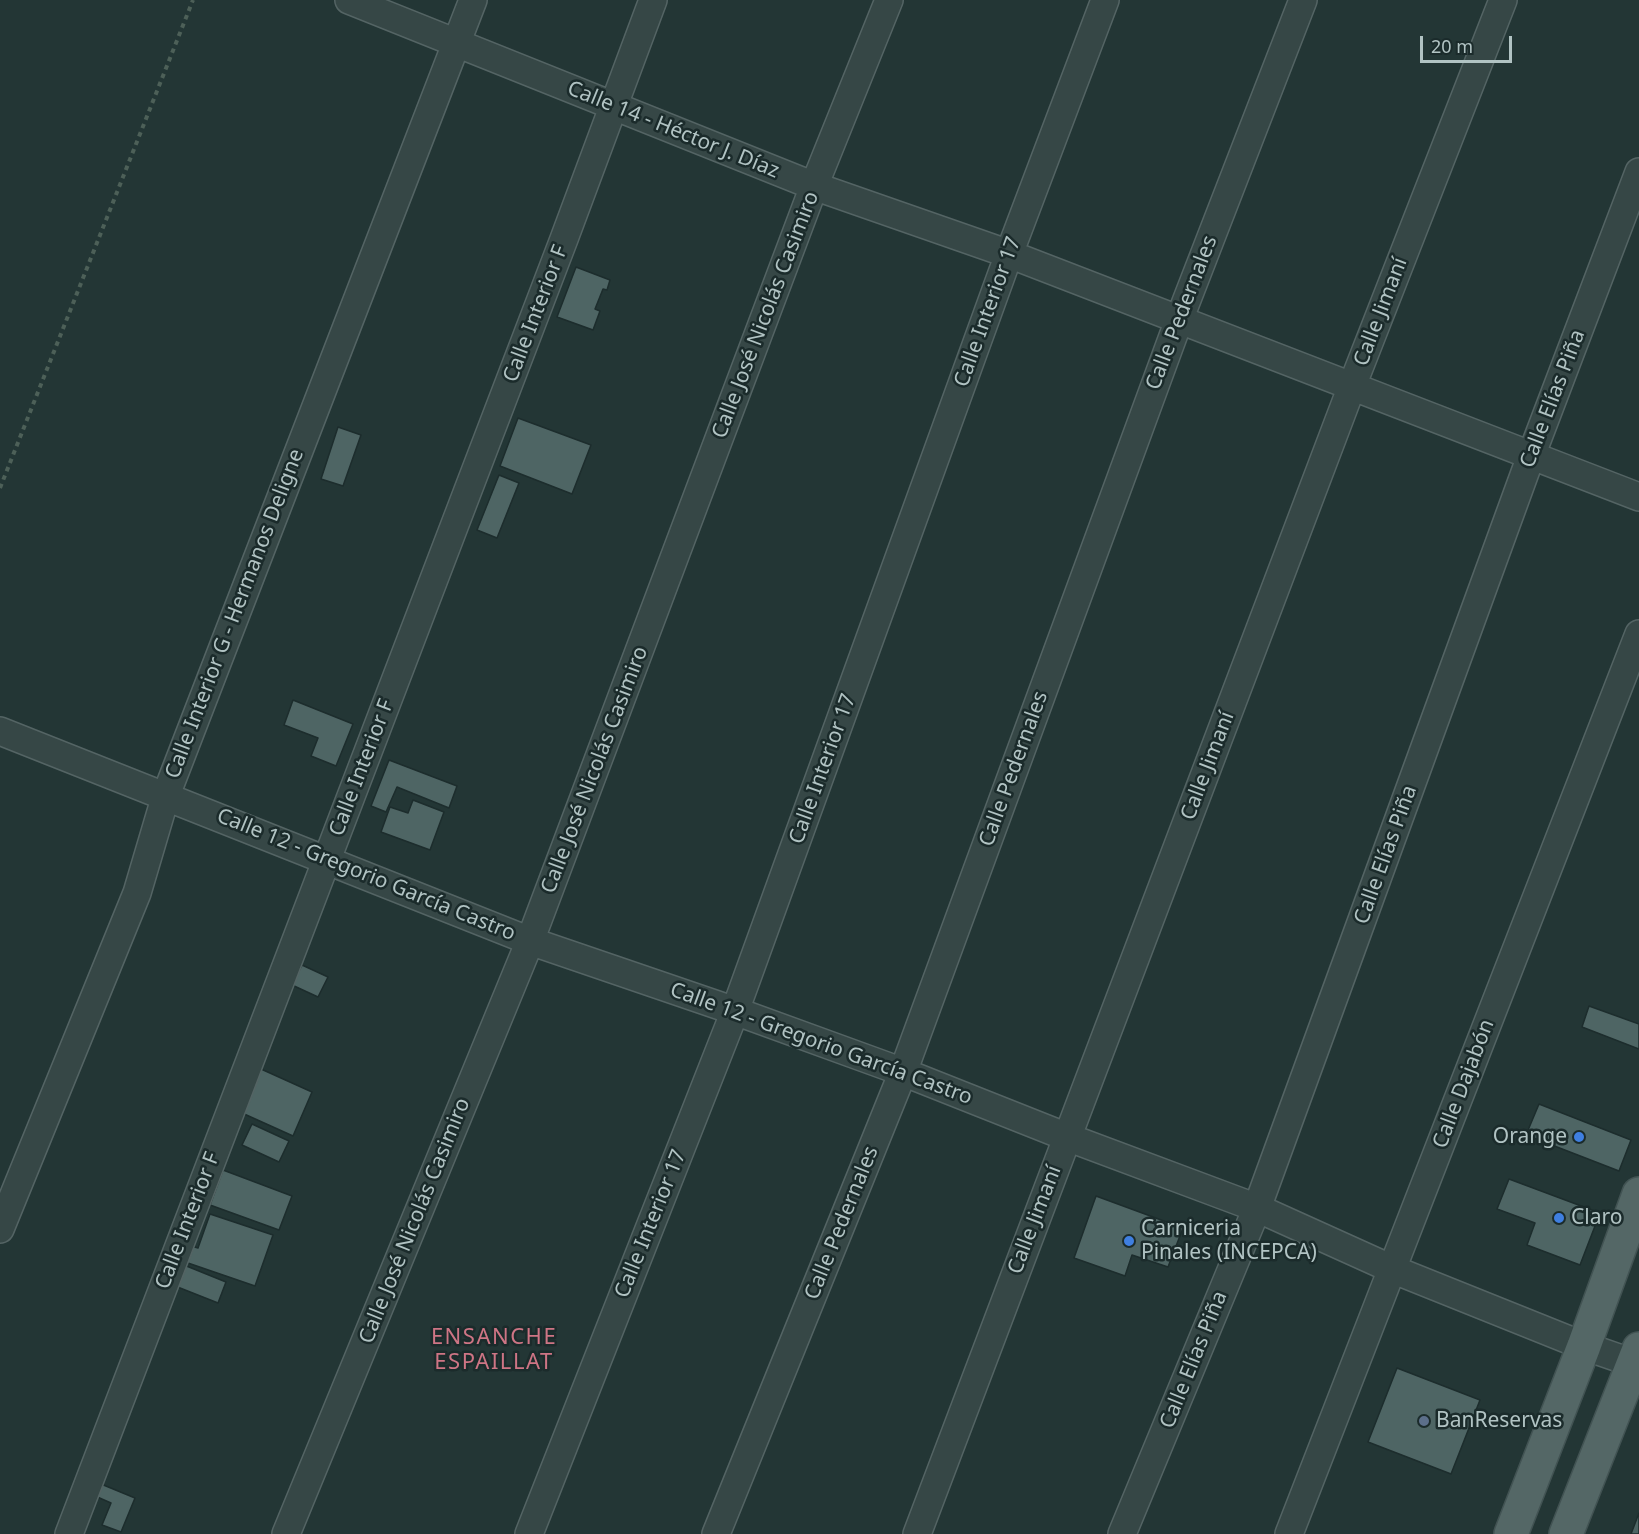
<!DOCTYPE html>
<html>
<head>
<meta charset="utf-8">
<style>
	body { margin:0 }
	#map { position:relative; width:1639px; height:1534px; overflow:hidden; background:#233635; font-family:"Noto Sans",sans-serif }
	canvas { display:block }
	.scale { position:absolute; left:1420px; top:36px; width:92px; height:27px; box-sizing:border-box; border:3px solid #b1c3c3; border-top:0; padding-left:8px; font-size:18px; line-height:21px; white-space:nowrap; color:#b1c3c3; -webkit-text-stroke:4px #1b2b2b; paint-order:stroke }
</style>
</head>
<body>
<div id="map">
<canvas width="1639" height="1534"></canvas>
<div class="scale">20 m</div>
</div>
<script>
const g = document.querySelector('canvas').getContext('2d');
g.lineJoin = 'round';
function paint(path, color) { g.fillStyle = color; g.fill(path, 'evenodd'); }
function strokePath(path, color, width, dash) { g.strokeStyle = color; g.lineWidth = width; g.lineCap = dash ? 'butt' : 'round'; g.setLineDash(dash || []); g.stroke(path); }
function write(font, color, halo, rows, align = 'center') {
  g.font = font + ' "Noto Sans",sans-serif'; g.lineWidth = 5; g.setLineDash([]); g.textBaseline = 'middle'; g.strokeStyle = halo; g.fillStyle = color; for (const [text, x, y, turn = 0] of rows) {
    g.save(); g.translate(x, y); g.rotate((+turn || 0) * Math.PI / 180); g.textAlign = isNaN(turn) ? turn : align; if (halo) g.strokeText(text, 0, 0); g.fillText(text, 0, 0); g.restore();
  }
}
const building = new Path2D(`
	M 576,267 L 610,280 L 607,290 L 603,289 L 595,309 L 600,311 L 593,330 L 557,317 Z
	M 518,418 L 591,445 L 572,494 L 500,466 Z
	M 338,427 L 361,435 L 343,486 L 321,479 Z
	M 499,475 L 519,483 L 497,538 L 477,530 Z
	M 293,700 L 353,724 L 336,766 L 311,756 L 318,738 L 284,725 Z
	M 389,760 L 457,786 L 449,808 L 397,787 L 386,812 L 371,806 Z
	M 413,800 L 444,812 L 430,850 L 381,832 L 390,807 L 408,813 Z
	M 302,965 L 328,977 L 318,997 L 292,985 Z
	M 1589,1006 L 1639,1024 L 1639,1049 L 1582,1027 Z
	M 261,1069 L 312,1092 L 293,1136 L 242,1113 Z
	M 1539,1104 L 1631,1140 L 1619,1171 L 1526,1135 Z
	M 252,1124 L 289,1141 L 279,1162 L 242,1145 Z
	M 223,1170 L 292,1196 L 279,1230 L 210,1205 Z
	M 1509,1179 L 1600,1213 L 1580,1265 L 1527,1245 L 1535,1223 L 1497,1209 Z
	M 1096,1196 L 1183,1228 L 1168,1267 L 1132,1255 L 1125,1276 L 1074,1258 Z
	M 210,1214 L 273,1235 L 255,1286 L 185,1262 L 191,1246 L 198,1248 Z
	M 184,1265 L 226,1282 L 218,1303 L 175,1286 Z
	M 1397,1368 L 1480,1400 L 1451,1474 L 1368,1442 Z
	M 101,1484 L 135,1498 L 121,1532 L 102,1525 L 111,1503 L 95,1496 Z
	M 1639,1513 L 1639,1534 L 1631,1534 Z`);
const path = new Path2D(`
	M 0,488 L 193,0`);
const minor = new Path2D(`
	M 349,0 L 814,186 L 1009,254 L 1639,497
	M 0,731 L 530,941 L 735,1011 L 903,1072 L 1067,1137 L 1257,1208 L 1392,1269 L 1584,1346 L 1639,1365
	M 0,1229 L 137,893 L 166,795 L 473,0
	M 69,1534 L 564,239 L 653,0
	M 286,1534 L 530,941 L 814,186 L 889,0
	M 529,1534 L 735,1011 L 1009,254 L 1105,0
	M 716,1534 L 903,1072 L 1179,320 L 1303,0
	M 917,1534 L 1352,386 L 1503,0
	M 1122,1534 L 1257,1208 L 1531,456 L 1639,172
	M 1289,1534 L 1639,634`);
const primary = new Path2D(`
	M 1511,1534 L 1584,1346 L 1639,1194
	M 1566,1534 L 1639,1349`);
const markers = [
	[1579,1137,6,"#3f7fe0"],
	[1559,1218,6,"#3f7fe0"],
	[1129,1241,6,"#3f7fe0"],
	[1424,1421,6,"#5c6f8a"]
];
const streetNames = [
	["Calle 14 - Héctor J. Díaz",673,130,22],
	["Calle Interior 17",988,312,-70],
	["Calle Jimaní",1381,312,-69],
	["Calle Pedernales",1182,313,-69],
	["Calle Interior F",536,314,-69],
	["Calle José Nicolás Casimiro",766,315,-69],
	["Calle Elías Piña",1553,399,-69],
	["Calle Interior G - Hermanos Deligne",235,614,-69],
	["Calle Jimaní",1208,766,-69],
	["Calle Interior F",362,768,-69],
	["Calle Interior 17",823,769,-70],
	["Calle Pedernales",1014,769,-70],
	["Calle José Nicolás Casimiro",595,770,-69],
	["Calle Elías Piña",1386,855,-70],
	["Calle 12 - Gregorio García Castro",366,875,22],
	["Calle 12 - Gregorio García Castro",821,1044,20],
	["Calle Dajabón",1464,1084,-69],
	["Calle Jimaní",1035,1220,-69],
	["Calle Interior F",188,1221,-69],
	["Calle José Nicolás Casimiro",415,1221,-68],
	["Calle Pedernales",842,1223,-68],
	["Calle Interior 17",651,1224,-68],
	["Calle Elías Piña",1194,1360,-68]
];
const poiNames = [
	["Orange",1567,1137,"right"],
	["Claro",1571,1218],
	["Carniceria",1141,1229],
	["Pinales (INCEPCA)",1141,1253],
	["BanReservas",1436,1421]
];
const neighbourhoodNames = [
	["ENSANCHE",494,1338],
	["ESPAILLAT",494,1363]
];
paint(building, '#4e6564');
strokePath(building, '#1d2d2d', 1.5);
strokePath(minor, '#546464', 30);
strokePath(primary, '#425353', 36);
strokePath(path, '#4d6058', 4, [4.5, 4.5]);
strokePath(minor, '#364746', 27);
strokePath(primary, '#546766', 33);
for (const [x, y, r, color] of markers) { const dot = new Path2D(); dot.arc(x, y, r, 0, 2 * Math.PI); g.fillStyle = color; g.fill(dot); strokePath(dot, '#1b2b2b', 2); }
write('21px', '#b1c3c3', '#1b2b2b', streetNames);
write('21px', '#b1c3c3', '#1b2b2b', poiNames, 'left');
g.letterSpacing = '1.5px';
write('22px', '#ce7585', '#1b2b2b', neighbourhoodNames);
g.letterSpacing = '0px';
</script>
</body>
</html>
